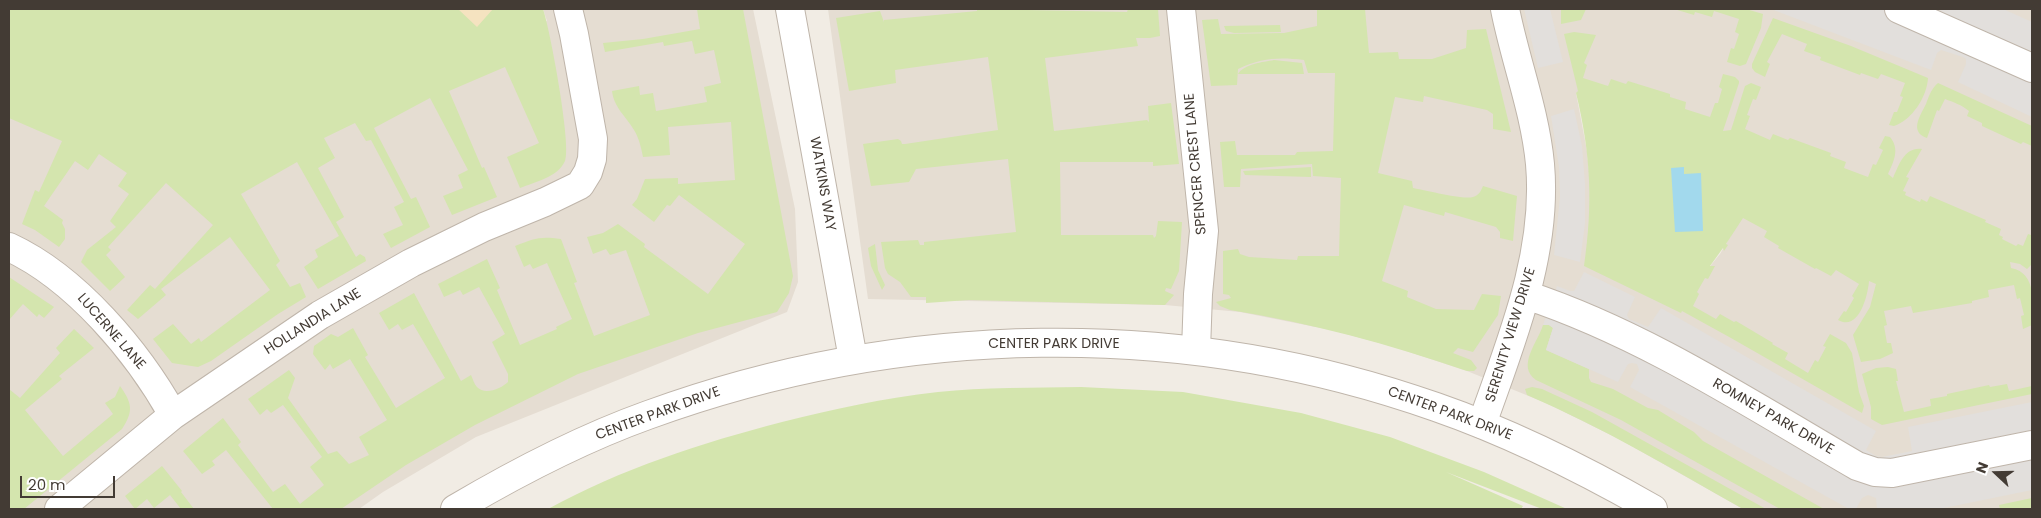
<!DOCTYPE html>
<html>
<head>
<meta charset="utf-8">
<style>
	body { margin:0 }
	#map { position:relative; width:2041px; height:518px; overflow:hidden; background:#f1ece4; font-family:Poppins,sans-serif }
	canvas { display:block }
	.frame { position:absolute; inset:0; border:10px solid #433b34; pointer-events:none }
	.north { position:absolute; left:1971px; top:448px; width:50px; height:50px; -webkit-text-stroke:4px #fff; paint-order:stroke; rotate:291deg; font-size:14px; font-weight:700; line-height:20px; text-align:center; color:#433b34 }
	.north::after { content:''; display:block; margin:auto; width:18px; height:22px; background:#433b34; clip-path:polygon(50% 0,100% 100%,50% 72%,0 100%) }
	.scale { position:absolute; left:20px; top:476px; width:95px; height:22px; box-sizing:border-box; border:2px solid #433b34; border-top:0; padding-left:6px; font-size:15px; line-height:18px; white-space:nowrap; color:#433b34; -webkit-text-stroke:4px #fff; paint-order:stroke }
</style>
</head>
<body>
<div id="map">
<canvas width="2041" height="518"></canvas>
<div class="frame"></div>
<div class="north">N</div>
<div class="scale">20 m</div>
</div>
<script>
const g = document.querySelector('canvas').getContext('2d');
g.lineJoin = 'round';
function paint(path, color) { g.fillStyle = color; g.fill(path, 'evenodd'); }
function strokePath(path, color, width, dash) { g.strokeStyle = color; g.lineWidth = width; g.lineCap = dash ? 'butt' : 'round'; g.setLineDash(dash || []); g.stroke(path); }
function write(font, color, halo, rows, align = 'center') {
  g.font = font + ' Poppins,sans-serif'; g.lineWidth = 4; g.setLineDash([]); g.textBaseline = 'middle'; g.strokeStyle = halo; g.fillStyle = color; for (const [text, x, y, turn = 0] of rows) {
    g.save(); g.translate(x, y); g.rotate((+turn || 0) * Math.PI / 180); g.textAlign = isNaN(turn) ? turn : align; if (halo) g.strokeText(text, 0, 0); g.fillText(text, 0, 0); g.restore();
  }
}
const residential = new Path2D(`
	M 543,9 L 753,9 L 795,209 L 798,282 L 787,312 L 476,437 L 383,492 L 359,509 L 9,509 L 9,84 L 547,21 Z
	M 828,9 L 2032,9 L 2032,505 L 2010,509 L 1743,509 L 1619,439 L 1546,403 L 1467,371 L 1391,346 L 1331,330 L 1240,312 L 1165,305 L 868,299 ZM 1356,51 L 1390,60 L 1433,66 L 1317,65 L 1296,56 L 1258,58 ZM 1576,93 L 1719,131 L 1864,186 L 1749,204 L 1720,254 L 1702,276 L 1585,266 L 1590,229 L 1591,192 L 1587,151 Z`);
const green = new Path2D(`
	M 9,9 L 543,9 C 550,29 572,147 565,161 C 558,177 535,182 520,188 L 507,157 L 539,143 L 505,67 L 449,91 L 482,168 L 484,167 L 497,197 L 452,215 L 443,196 L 463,188 L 458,175 L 468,170 L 430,98 L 374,128 L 411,199 L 416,197 L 430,227 L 391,248 L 383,234 L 403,225 L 394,207 L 404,202 L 371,140 L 366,141 L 355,123 L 324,138 L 335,158 L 318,168 L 344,217 L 336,222 L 356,257 L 360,254 L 365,257 L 366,261 L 318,289 L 304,267 L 318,257 L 315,250 L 339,236 L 297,162 L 241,194 L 280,261 L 276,265 L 290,287 L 300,283 L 306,297 L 278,314 L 211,361 L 198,367 L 172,363 L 153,339 L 173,324 L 191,344 L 199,338 L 201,342 L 270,290 L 230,237 L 161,289 L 166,295 L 138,319 L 127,310 L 150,285 L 155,289 L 213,225 L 166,183 L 108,247 L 111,250 L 106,255 L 125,277 L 110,291 L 81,262 L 87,250 L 116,227 L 110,221 L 129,194 L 118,186 L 127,173 L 99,154 L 88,170 L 75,161 L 44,206 L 63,220 L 62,223 L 65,229 L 65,239 L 59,247 L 35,230 L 22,224 L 35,190 L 39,192 L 62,141 L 9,118 Z
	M 697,9 L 743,9 L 793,276 L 789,293 L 777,312 L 698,333 L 578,374 L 475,425 L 406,465 L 341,509 L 273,509 L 226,450 L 212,461 L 215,465 L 202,474 L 183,451 L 223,418 L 241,442 L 238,445 L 273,492 L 285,484 L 300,504 L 324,485 L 310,467 L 322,457 L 283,405 L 271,413 L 267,409 L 260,415 L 248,399 L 289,370 L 295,378 L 288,398 L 328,454 L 337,451 L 349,464 L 369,455 L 359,437 L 387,420 L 350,359 L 333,369 L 330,364 L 325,370 L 313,354 L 314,346 L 331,334 L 338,337 L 353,328 L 368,355 L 365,357 L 396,408 L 445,378 L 413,324 L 402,330 L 398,324 L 389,330 L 379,313 L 414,293 L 461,381 L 471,375 C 473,379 474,384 477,387 C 485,396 502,388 508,382 L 508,374 L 492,342 L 505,334 L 479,287 L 463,295 L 460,290 L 444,297 L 438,284 L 487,259 L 500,288 L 497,290 L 520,345 L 557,329 L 556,327 L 572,319 L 547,263 L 533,269 L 530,264 L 524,267 L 515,246 C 535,238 540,236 561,239 L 577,282 L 574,283 L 594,336 L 650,315 L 626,250 L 610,255 L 606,249 L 593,254 L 587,237 L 603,233 L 618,224 L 645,244 L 644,247 L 708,294 L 745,244 L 679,195 L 670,206 L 667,205 L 654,222 L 632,205 L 637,199 L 645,179 L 678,178 L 678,184 L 735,180 L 731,122 L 668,127 L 670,155 L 643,157 C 641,147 639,138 634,130 C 626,116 614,108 612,91 L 639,86 L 640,95 L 653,93 L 656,111 L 707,102 L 704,87 L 721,83 L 714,50 L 695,54 L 692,41 L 664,46 L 663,42 L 605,52 L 603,43 L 643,39 L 700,29 Z
	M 977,9 L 1127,12 L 1128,9 L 1158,9 L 1160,36 L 1150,38 L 1136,38 L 1138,46 L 1045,58 L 1054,131 L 1147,120 L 1149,122 L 1148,106 L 1171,103 L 1179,164 L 1153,166 L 1153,162 L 1060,162 L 1061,235 L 1153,235 L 1154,238 L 1156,236 L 1158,221 L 1182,222 L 1179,271 L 1171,289 L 1166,288 L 1165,291 L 1174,295 L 1165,305 L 969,300 L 926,303 L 926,297 L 911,297 L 900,282 L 888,274 L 885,268 L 881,242 L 918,240 L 920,245 L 924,245 L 924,242 L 1016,232 L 1008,159 L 916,169 L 909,182 L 871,186 L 863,144 L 898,139 L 901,141 L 902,144 L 905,144 L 998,130 L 988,57 L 895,70 L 896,83 L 849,91 L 836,18 L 880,11 L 884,22 L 884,20 L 977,11 Z
	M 1317,9 L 1365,9 L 1369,53 L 1398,52 L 1399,59 L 1432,59 L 1466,48 L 1467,30 L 1486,29 L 1511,132 L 1493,129 L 1493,114 L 1487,110 L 1424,96 L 1423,102 L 1395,97 L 1378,173 L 1412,181 L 1413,188 C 1425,190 1463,200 1473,197 C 1479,195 1481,191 1483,186 L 1517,196 L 1513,241 L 1500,238 L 1500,232 L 1496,227 L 1445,212 L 1444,216 L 1404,205 L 1382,281 L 1408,291 L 1407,297 L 1436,309 L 1474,310 L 1482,294 L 1501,296 L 1498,315 L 1473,352 L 1458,348 L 1453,353 L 1471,360 L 1477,368 L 1474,371 L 1467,371 C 1389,344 1311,323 1230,310 L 1220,306 L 1216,302 L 1231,298 L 1229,295 L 1223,294 L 1223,251 L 1238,249 L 1240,254 L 1249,257 L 1297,260 L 1298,256 L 1339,256 L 1341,178 L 1313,176 L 1312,164 L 1241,169 L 1240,187 L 1224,187 L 1220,142 L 1235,141 L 1237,155 L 1295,155 L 1297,152 L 1333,151 L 1335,73 L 1308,73 L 1304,60 C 1278,57 1262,58 1238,69 L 1237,85 L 1211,86 L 1202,20 L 1218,19 L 1221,34 L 1284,33 L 1317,26 Z
	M 1561,9 L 1586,9 L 1581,20 L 1561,24 Z
	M 1674,9 L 1746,9 L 1763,14 L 1761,28 L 1746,64 L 1740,66 L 1727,62 L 1731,48 L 1734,49 L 1739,34 L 1735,32 L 1739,19 L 1714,11 L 1712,17 L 1695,12 L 1694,15 Z
	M 1773,18 L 1851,46 L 1928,78 C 1927,97 1912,120 1894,126 L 1889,125 L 1894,112 L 1897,112 L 1903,97 L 1900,96 L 1905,83 L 1881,74 L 1878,79 L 1861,73 L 1860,75 L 1820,60 L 1821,57 L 1804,51 L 1807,44 L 1782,34 L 1767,62 L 1770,64 L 1765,77 L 1755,72 L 1752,68 L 1752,64 Z
	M 1280,25 L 1281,32 L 1234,33 L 1226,31 L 1224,26 Z
	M 1574,32 L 1596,35 L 1584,63 L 1587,65 L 1583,78 L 1608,86 L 1611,79 L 1626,84 L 1628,81 L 1670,94 L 1670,97 L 1686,102 L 1685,109 L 1710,117 L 1715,103 L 1718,103 L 1722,89 L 1719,87 L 1723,74 L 1735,77 L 1739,81 L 1739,83 L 1723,131 L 1731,130 L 1745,86 L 1751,83 L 1761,87 L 1756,100 L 1753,99 L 1747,115 L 1750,116 L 1745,129 L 1770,140 L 1773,134 L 1788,140 L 1790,138 L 1831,153 L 1830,156 L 1846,162 L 1844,168 L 1868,177 L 1873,164 L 1876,165 L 1883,150 L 1879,148 L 1885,136 L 1890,137 C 1900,149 1894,161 1888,174 L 1893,178 C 1899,165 1904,147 1922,149 L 1906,177 L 1909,178 L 1903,191 L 1906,192 L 1905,195 L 1920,202 L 1921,199 L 1927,202 L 1930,196 L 1986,220 L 1985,222 L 2001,229 L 1999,235 L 2003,237 L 2002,239 L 2016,246 L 2018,244 L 2023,246 L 2028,234 L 2031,235 L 2032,233 L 2032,264 L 2027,269 L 2020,264 L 2010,262 L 2011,268 C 2038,273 2032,305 2032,325 L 2023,329 L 2021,316 L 2024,315 L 2020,298 L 2017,299 L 2014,285 L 1988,290 L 1989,297 L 1972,301 L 1972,303 L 1913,313 L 1911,306 L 1884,311 L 1887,325 L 1884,326 L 1887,343 L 1891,343 L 1893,353 L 1880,359 L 1861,362 L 1853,335 L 1870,307 L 1876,284 L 1869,281 C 1868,295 1859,332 1838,320 L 1844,311 L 1846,312 L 1854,298 L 1852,296 L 1859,284 L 1836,270 L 1831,276 L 1816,268 L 1815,269 L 1778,248 L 1779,246 L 1764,237 L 1767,231 L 1743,218 L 1726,244 L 1728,245 L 1724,251 L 1723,248 L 1710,266 L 1715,266 L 1708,279 L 1705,278 L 1697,292 L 1699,294 L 1693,306 L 1716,319 L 1720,314 L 1734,322 L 1736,321 L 1773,343 L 1772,344 L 1788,353 L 1785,359 L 1808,373 L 1815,360 L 1818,362 L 1826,347 L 1823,346 L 1830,334 L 1846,343 L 1852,353 L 1859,392 L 1864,406 L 1862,413 L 1731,338 L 1682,311 L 1681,313 L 1584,266 C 1593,205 1591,154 1576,93 L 1578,91 L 1564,34 Z
	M 1274,60 L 1302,63 L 1304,74 L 1238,74 C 1244,64 1263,62 1274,60 Z
	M 1938,83 L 2032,126 L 2032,146 L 2023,142 L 2021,144 L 1982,126 L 1982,123 L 1967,116 L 1969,111 C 1962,105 1953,102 1945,99 L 1939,111 L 1937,110 L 1927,138 C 1909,132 1920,116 1926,104 C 1929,96 1931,89 1938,83 Z
	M 1311,167 L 1311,177 L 1245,175 L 1243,171 Z
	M 875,244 L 878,270 L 885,285 L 882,290 L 871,266 L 868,248 Z
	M 9,277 L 54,307 L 44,318 L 39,314 L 37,317 L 23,304 L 9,320 Z
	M 1543,325 L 1549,325 L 1553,328 L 1546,350 L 1589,369 L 1589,378 L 1591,382 L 1613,389 L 1648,408 L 1658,410 L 1694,432 L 1703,441 L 1824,509 L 1780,509 L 1621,420 L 1536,380 C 1516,366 1538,342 1543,325 Z
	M 74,329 L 94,348 L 59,376 L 62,379 L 25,410 L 63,456 L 113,414 L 105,403 L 115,397 L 120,386 C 132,403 134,411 122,429 L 24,509 L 9,509 L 9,389 L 20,398 L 60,353 L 56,348 Z
	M 1888,367 L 1896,369 L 1898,381 L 1896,381 L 1904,412 L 1931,406 L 1930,399 L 1947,396 L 1947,394 L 1989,385 L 1990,387 L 2007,384 L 2009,391 L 2032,386 L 2032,394 L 1882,425 L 1871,419 L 1871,407 L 1862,374 L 1876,368 Z
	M 1081,387 L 1183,392 L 1301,413 L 1390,437 L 1484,472 L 1567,509 L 1542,509 L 1446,472 L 1523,506 L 1521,509 L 548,509 C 621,469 701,443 782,422 C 834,409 883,398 938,392 C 983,387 1035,388 1081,387 Z
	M 1532,387 L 1542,389 L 1592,412 L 1766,509 L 1743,509 C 1672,469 1602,427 1527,395 L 1525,389 Z
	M 162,466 L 182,491 L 181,492 L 194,509 L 181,509 L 170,495 L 154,508 L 147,499 L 135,509 L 125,496 Z
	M 2032,498 L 2032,509 L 2000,509 L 1999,505 Z`);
const sand = new Path2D(`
	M 458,9 L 493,9 L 477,27 Z`);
const parking = new Path2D(`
	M 1524,9 L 1550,9 L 1563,62 L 1538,68 Z
	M 1771,9 L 2003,9 L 2032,22 L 2032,117 L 1958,82 L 1966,64 L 1966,59 L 1963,57 L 1941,50 L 1937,53 L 1931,70 Z
	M 1574,109 L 1582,146 L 1585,184 L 1585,223 L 1580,262 L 1554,255 L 1560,197 L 1559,167 L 1551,116 Z
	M 1584,272 L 1635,297 L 1627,315 L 1629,319 L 1648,327 L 1661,308 L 1876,431 L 1866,450 L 1876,456 L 1882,457 L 1912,451 L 1908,427 L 2032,402 L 2032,490 L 1939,509 L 1877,509 L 1876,498 L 1868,495 L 1862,498 L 1856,509 L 1849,509 L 1630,387 L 1639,370 L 1637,364 L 1632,363 L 1628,364 L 1618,382 L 1546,350 L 1553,328 L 1549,325 L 1543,325 L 1557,286 L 1570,291 L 1574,291 Z`);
const water = new Path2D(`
	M 1684,167 L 1684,174 L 1701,173 L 1703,231 L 1675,232 L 1671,168 Z`);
const minor = new Path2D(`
	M 790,9 L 853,359
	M 1181,9 L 1204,231 L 1198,294 L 1196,350
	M 1899,9 L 2032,68
	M 9,247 C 76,278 138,352 173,415
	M 1526,295 C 1644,334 1750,404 1857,466 L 1875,472 L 1892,473 L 2032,445
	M 1482,424 C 1511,341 1548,254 1540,164 C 1535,111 1515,60 1505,9
	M 59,509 L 173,415 L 320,315 L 411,263 L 484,227 L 545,202 L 580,185 L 588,172 L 592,159 L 593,139 L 574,34 L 568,9`);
const tertiary = new Path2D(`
	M 455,509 C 516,473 581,439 648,415 C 901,323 1181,317 1436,407 C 1511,433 1583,469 1653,509`);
const streetNames = [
	["SPENCER CREST LANE",1196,164,-95],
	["WATKINS WAY",822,184,80],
	["HOLLANDIA LANE",313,322,-32],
	["LUCERNE LANE",111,332,49],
	["SERENITY VIEW DRIVE",1511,335,-73],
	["CENTER PARK DRIVE",1054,344],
	["CENTER PARK DRIVE",658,414,-20],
	["CENTER PARK DRIVE",1450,414,20],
	["ROMNEY PARK DRIVE",1773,417,30]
];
paint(residential, '#e5ddd2');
paint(green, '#d4e5ae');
paint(sand, '#f5e3c0');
paint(parking, '#e2dfdc');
paint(water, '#a2d9ed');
strokePath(minor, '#bfb5aa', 30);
strokePath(tertiary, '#bfb5aa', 30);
strokePath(minor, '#fff', 28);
strokePath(tertiary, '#fff', 28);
write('14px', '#433b34', '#fff', streetNames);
</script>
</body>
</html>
